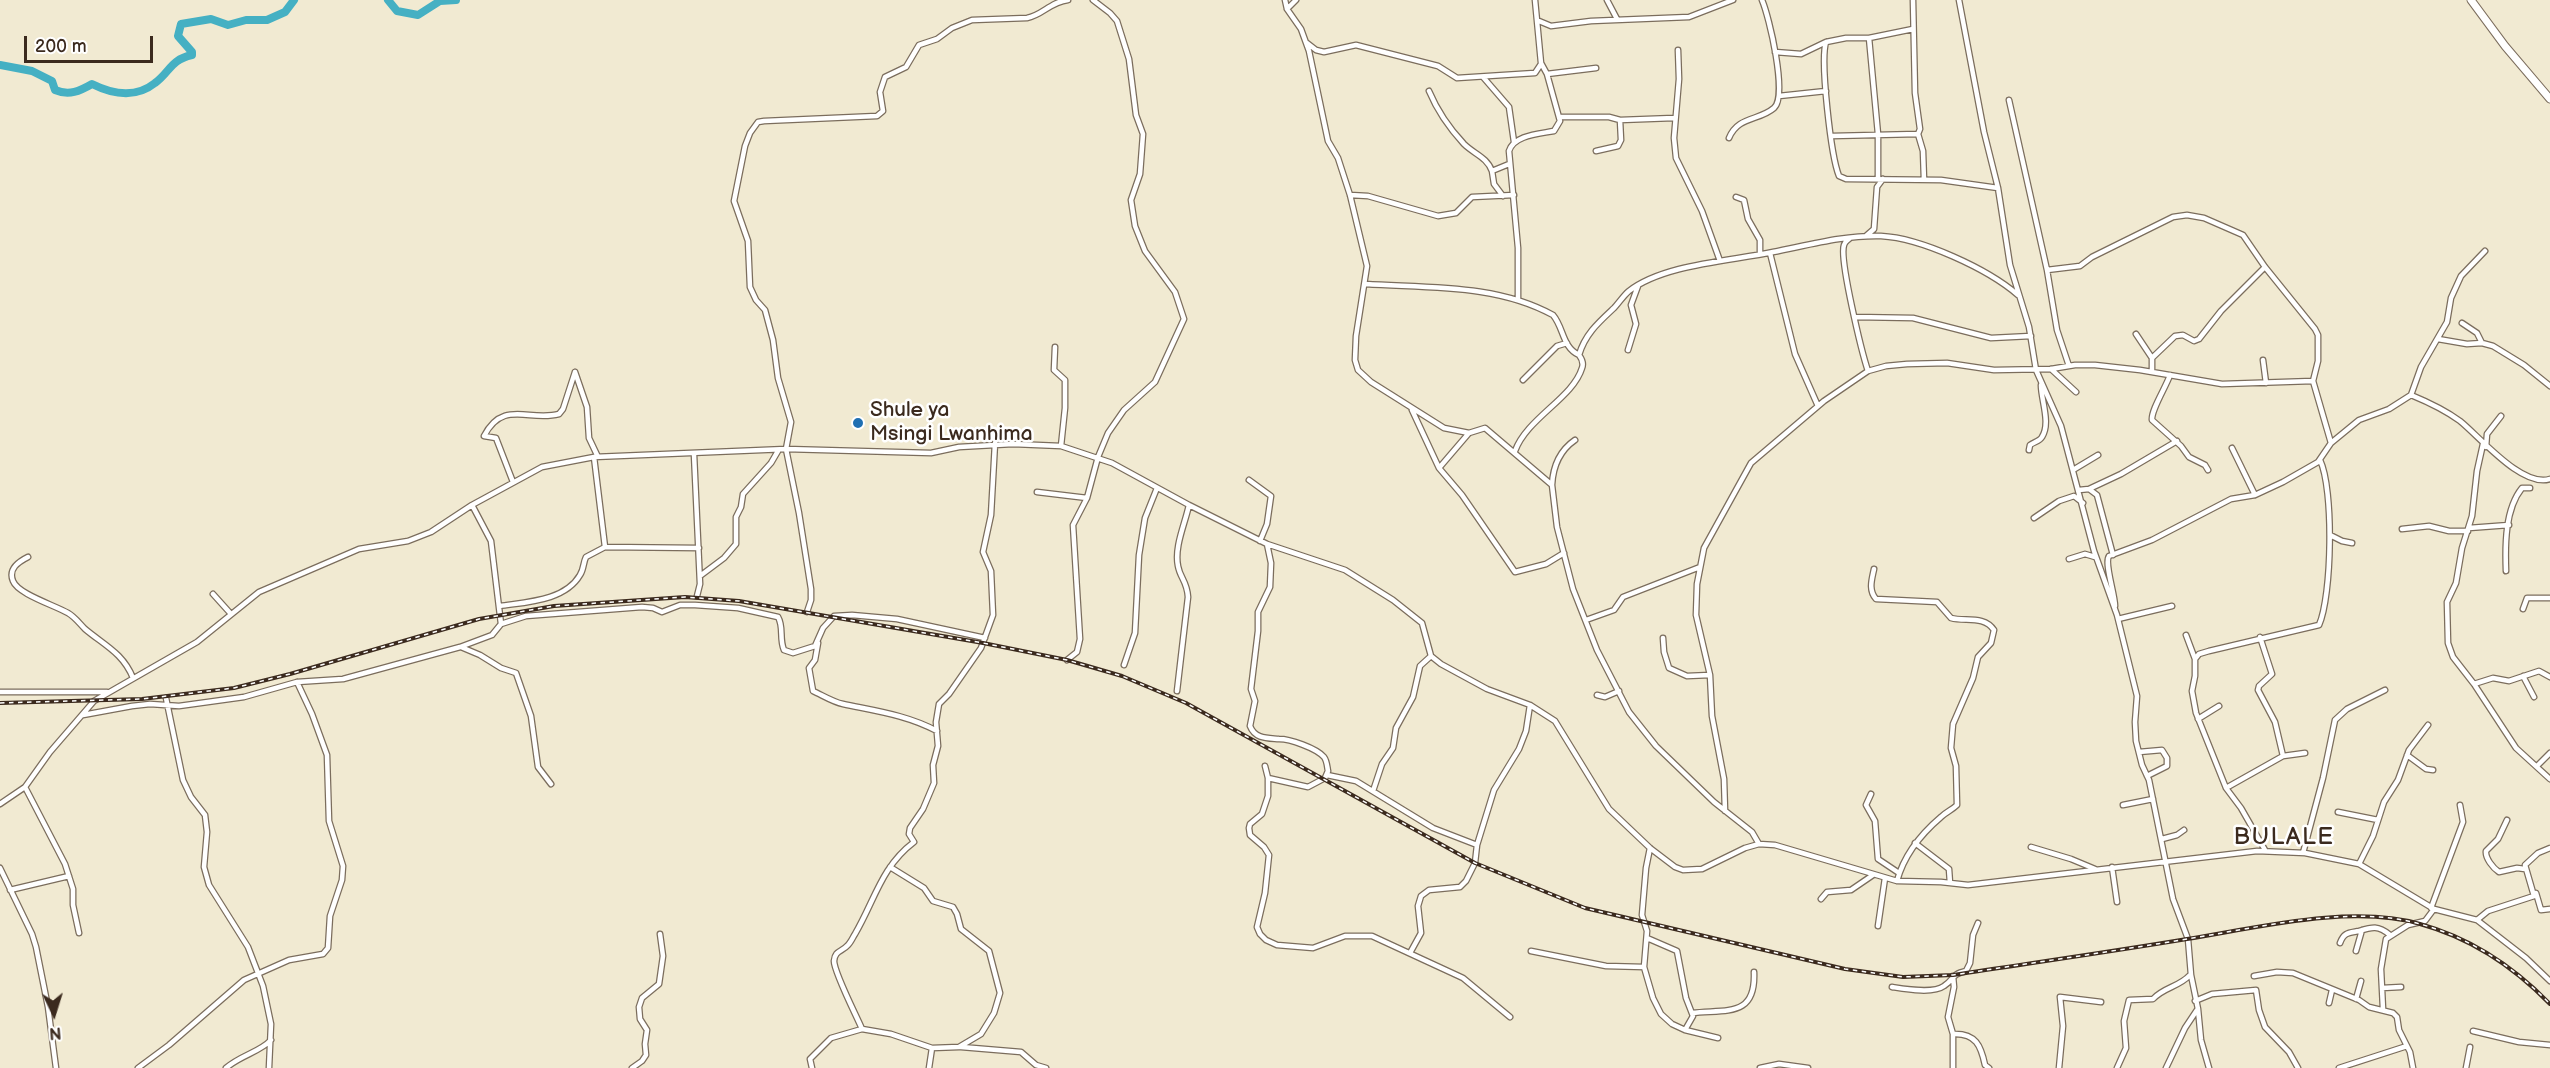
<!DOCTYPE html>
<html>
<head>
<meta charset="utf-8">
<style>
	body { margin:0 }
	#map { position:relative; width:2550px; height:1068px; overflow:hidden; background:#f1ead2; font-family:"Balsamiq Sans",sans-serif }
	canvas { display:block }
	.north { position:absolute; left:24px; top:984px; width:60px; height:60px; -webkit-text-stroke:4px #fff; paint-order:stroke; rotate:176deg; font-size:16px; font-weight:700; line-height:24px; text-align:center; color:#3b2a1e }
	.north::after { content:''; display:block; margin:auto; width:21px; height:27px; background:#3b2a1e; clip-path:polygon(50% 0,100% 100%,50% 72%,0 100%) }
	.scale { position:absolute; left:24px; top:36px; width:129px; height:27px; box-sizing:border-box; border:3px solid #3b2a1e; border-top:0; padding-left:8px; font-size:18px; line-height:21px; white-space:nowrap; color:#3b2a1e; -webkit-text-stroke:4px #fff; paint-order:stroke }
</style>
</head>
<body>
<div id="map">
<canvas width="2550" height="1068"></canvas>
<div class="north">N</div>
<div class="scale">200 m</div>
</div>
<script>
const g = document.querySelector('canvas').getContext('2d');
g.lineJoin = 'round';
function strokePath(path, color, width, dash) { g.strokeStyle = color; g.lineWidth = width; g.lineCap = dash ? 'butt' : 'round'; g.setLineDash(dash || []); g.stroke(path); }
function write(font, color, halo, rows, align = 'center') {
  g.font = font + ' "Balsamiq Sans",sans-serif'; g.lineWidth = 5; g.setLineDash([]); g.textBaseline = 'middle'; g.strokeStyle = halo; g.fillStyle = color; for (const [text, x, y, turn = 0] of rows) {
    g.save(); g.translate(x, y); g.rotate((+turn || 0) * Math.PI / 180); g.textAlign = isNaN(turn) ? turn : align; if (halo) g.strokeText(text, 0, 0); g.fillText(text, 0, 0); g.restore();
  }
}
const river = new Path2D(`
	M 388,0 L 397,11 L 418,15 L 440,1 L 456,0
	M 0,65 L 32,71 L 52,81 L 55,90 C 69,96 80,91 92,84 C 112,94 135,99 155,83 C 171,71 170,60 192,55 L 192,52 L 178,36 L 181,24 L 211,19 L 228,25 L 246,20 L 267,20 L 285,12 L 294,0`);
const minor = new Path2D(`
	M 1285,0 L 1287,9 L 1301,29 L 1309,51 L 1328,141 L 1338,158 L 1350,195 L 1367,266 L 1356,336 L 1355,360 L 1358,370 L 1371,382 L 1444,428 L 1469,433
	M 1607,0 L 1617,19
	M 1959,0 L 1984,132 L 1998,188 L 2010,265 L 2029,327 L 2036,370 L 2061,426 L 2094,551 L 2117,615 L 2137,696 L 2135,722 L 2136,741 L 2142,765 L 2149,780 L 2173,899 L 2188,939 L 2191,975 L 2198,1009 L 2201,1040 L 2209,1068
	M 1287,9 L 1296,0
	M 1539,21 L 1551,26 L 1591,21 L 1689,17 L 1733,0
	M 1913,29 L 1869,38 L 1846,38 L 1826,42 C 1820,61 1831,156 1839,176 L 1846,179 L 1941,180 L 1998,188
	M 1869,38 L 1878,134
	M 1307,43 L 1316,50 L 1324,52 L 1356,45 L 1438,66 L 1457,78 L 1535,73 L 1541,64
	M 1678,50 L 1679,79 L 1674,138 L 1676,158 L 1702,211 L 1720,261
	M 1775,52 L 1801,54 L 1826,42
	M 1547,74 L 1596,68
	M 1483,77 L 1509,107 L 1514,142
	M 1429,91 C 1437,110 1450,129 1464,144 C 1474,154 1487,157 1492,171
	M 1779,96 L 1826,91
	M 2009,100 L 2047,270 L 2057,330 L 2069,366
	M 1560,117 L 1609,117 L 1620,120 L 1674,118
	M 1918,134 L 1923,151 L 1924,180
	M 1832,136 L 1918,134 L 1920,129 L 1915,93 L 1913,0
	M 1729,138 C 1738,116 1759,121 1774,108 C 1788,96 1769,16 1762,0
	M 1596,151 L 1618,146 L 1621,140 L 1620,120
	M 1878,179 L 1878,134
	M 1350,195 L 1368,196 L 1438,216 L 1456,213 L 1472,197 L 1514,195
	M 1503,196 L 1494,184 L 1492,171 L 1509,164
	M 1736,197 L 1744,200 L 1748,219 L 1760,240 L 1760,254
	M 1866,236 L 1874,229 L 1877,187 L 1883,179
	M 1850,238 C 1847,241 1845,241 1844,245 C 1839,259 1862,353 1868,371
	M 1770,253 L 1795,354 L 1818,406
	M 2047,270 L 2080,266 L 2092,257 L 2173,217 L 2187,215 L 2204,218 L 2243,235 L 2265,267 L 2315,329 L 2318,335 L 2318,361 L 2313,381 L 2331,443 L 2318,462 L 2283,482 L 2255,495 L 2231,499 L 2152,540 L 2109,556 C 2104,563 2115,594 2115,606
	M 1366,284 C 1429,288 1497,284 1553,315 C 1564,328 1562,347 1579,355
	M 1518,300 L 1518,248 L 1509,151 C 1514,135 1539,134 1554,131 L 1560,121 L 1547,74 L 1541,63 L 1535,0
	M 1855,317 L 1913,318 L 1991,338 L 2031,336
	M 2462,323 L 2477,333 L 2482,343
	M 2136,334 L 2152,358
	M 2438,339 L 2467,344 L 2482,343 L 2493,346 L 2524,365 L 2550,386
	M 1055,347 L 1054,370 L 1065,380 L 1065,408 L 1061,446
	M 1628,350 L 1636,324 L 1631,305 L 1638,286
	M 2263,360 L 2266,383
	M 2051,369 L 2076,392
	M 575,372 L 587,407 L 589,438 L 598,457
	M 2152,372 L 2152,358 L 2175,336 L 2183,335 L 2194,341 L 2199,339 L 2221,311 L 2265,267
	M 2170,375 C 2166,387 2151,410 2152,420 L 2181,446 L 2189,457 L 2205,465 L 2208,470
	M 1523,380 L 1557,346 L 1567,343
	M 2411,395 C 2428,402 2445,410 2460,421 C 2480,437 2522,488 2550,479
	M 1412,410 L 1439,468 L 1462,495 L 1515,572 L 1546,564 L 1564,553
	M 2331,443 L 2359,420 L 2389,409 L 2411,395 L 2421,367 L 2447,322 L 2451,298 L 2461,276 L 2485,251
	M 2483,444 L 2477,471 L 2472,516 L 2462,548 L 2456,583 L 2447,602 L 2448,643 L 2453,657 L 2474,684 L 2516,748 L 2550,779
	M 2486,447 L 2487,434 L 2501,416
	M 2232,448 L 2255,495
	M 2029,450 L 2030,445 C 2034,442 2040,441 2042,437 C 2051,423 2041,400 2041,385
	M 1515,451 C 1527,418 1573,398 1582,368 C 1584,363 1582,359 1579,355 C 1585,334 1599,322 1614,308 C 1619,303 1623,296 1629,291 C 1664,264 1731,261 1773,252 C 1809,245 1845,235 1881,236 C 1921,238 1988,269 2018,295
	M 694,454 L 700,584 L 697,596
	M 594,457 L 605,547
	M 1439,468 L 1469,433 L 1485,428 L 1552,485 L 1557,527 L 1573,589 L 1597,650 L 1629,712 L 1656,746 L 1714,802 L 1752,832 L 1759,844
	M 2073,470 L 2098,455
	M 1249,480 L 1271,496 L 1267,524 L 1260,541
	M 513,482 L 496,438 L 484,436 C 503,399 529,422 559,414 L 563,409 L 575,372
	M 1552,485 C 1553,466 1559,451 1575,440
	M 2089,489 L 2121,474 L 2177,441
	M 2079,490 L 2089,489 L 2097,495 L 2113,555
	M 1037,492 L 1087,498
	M 472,505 L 491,541 L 501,624
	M 2034,518 L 2059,501 L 2074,496 L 2083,503
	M 2469,528 L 2509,525
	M 2402,529 L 2429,526 L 2449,531 L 2468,531
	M 2330,535 L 2342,541 L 2352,543
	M 1267,544 L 1271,563 L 1270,587 L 1258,612 L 1258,631 L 1251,689 L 1255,701 L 1250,726 C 1255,739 1267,738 1279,739 C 1290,739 1316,748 1324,757 C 1327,761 1327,766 1328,771 L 1325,778 L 1308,787 L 1268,778
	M 28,557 C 18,562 8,569 13,581 C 18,594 54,605 68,613 C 75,617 79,623 85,629 C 104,645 123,653 133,678
	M 2069,559 L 2085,554 L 2095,557
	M 1874,569 C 1872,579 1868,590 1876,599 L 1937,602 L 1951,618 C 1965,622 1984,615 1994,630 L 1991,643 L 1978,657 L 1973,678 L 1953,724 L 1951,748 L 1956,766 L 1957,805 C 1952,810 1946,812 1941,817 C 1921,834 1904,855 1897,881
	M 2506,571 C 2505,545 2505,509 2522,488 L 2530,488
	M 700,576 L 724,558 L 736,544 L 736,517 L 741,507 L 743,494 L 771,463 L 778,451
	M 213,594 L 231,614
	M 500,606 C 526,602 565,601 580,575 C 584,569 583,563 586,557 L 605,547 L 699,548
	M 2523,609 L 2527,598 L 2550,598
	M 807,612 L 811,600 L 811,589 L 799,513 L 786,449 L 791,422 L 778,378 L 773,340 L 765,310 L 756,300 L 750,287 L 748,241 L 734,201 L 745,146 L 750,133 L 758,122 L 764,121 L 877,116 L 883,111 L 880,92 L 885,77 L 906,67 L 919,45 L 937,39 L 952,28 L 972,20 L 1027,18 C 1043,15 1050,2 1068,0
	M 2118,619 L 2172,606
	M 1586,620 L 1614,610 L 1623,597 L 1700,567
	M 2186,635 L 2195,659
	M 1663,638 L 1664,652 L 1669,668 L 1687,676 L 1710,675
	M 818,643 L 815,660 L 809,668 L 813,691 C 822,695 833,702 843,704 C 876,711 907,715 937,731
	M 461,647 L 480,655 L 501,668 L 516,673 L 531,716 L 538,767 L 551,784
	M 1067,660 L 1077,652 L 1080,639 L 1073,525 L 1087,498 L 1098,457 L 1108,433 L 1124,410 L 1155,382 L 1184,319 L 1175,292 L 1145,251 L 1135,226 L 1131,200 L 1140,174 L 1143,134 L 1136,115 L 1129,59 L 1117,21 L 1110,13 L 1093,0
	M 1124,665 L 1135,633 L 1139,555 L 1145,518 L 1157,488
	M 2523,676 L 2534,697
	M 2474,684 L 2493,678 L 2509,681 L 2539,671 L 2550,677
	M 1177,691 L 1188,597 C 1187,581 1180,578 1178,566 C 1174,547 1185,524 1189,505
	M 0,692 L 107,692
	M 1597,695 L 1605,697 L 1619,691
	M 166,698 L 183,780 L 191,797 L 205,815 L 207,832 L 204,867 L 209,885 L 248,947 L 263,986 L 271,1024 L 269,1068
	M 83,715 L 132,706 L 150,704 L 179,706 L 244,697 L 297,682 L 343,679 L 460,647 L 492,635 L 501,624 L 526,616 L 642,607 L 653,608 L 662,612 L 680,605 L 695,605 L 738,608 L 778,617 C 784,627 779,639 784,650 L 793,653 L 815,646 L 823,628 L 834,616 L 852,615 L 897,619 L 985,638
	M 2198,719 L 2219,706
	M 2139,752 L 2162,750 L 2167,758 L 2167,766 L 2147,776
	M 2407,755 L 2426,769 L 2433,770
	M 2283,756 L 2305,753
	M 2538,765 L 2550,753
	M 1265,766 L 1268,778 L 1268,796 L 1262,814 L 1250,824 L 1249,828 L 1250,835 L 1264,847 L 1269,855 L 1265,893 L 1257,927 L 1260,934 L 1266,940 L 1277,945 L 1313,948 L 1345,936 L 1372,936 L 1463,978 L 1510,1017
	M 1327,775 L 1356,781 L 1433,828 L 1477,845
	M 25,787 L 65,864 L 73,889 L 73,905 L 79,933
	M 2226,788 L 2283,756 L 2275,722 L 2258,690 L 2259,686 L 2272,674 L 2260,637
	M 1373,791 L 1382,764 L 1393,748 L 1396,728 L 1413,697 L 1420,666 L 1431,656
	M 1871,794 L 1866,805 L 1875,821 L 1878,859 L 1899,873
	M 0,804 L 25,787 L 50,752 L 94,701 L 197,642 L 259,592 L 359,549 L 408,541 L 431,532 L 472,505 L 542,467 L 594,457 L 786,449 L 931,453 L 959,447 L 1013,444 L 1061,446 L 1112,463 L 1189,505 L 1267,544 L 1345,570 L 1393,600 L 1422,623 L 1431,656 L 1441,664 L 1487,689 L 1530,705 L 1555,721 L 1609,809 L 1650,848 L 1675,867 L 1683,870 L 1702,869 L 1745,848 L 1759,844 L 1775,845 L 1897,881 L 1941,882 L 1968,885 L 2257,851 L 2305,853 L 2359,864 L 2434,909 L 2477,920 L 2526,958 L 2550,981
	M 2123,805 L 2153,799
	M 1725,811 L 1724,779 L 1712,716 L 1710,675 L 1696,615 L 1697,584 L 1704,548 L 1751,463 L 1824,401 L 1868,371 L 1886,366 L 1907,364 L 1947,363 L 1994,370 L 2051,369 L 2075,365 L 2095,365 L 2140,370 L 2222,384 L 2313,381
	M 2338,812 L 2378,820
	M 2507,820 L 2498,839 L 2486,851 C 2485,858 2493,868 2499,872 L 2517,868 L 2525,869
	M 2162,839 L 2177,835 L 2184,830
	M 1915,843 L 1949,869 L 1950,883
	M 2031,847 L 2071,859 L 2095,869
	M 1650,848 L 1646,868 L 1642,915 L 1647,931 L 1644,967 L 1653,998 L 1661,1014 L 1672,1024 L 1685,1030 L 1718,1038
	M 2265,850 L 2241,808 L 2226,788 L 2196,713 L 2192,691 L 2195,676 L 2195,659 L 2199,654 L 2209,651 L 2319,625 C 2332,596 2334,489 2320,460
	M 2303,853 L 2323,778 L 2335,720 L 2347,709 L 2385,690
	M 2359,864 L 2373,836 L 2384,802 L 2398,780 L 2409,750 L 2428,725
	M 2112,867 L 2117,902
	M 0,868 L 32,934 L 36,947 L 48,1007 L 56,1068
	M 10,890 L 69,876
	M 2536,893 L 2541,910 L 2550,909
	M 1821,899 L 1827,892 L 1851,890 L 1873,875
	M 2431,908 L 2463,822 L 2460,805
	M 2477,920 L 2488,911 L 2534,896 L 2525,865 L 2538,853 L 2550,848
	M 1878,926 L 1885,878
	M 1647,938 L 1677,951 L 1686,998 L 1693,1016 L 1685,1030
	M 2340,943 C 2344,932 2349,933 2359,931 C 2372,927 2378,925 2390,935
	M 1531,951 L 1606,966 L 1644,967
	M 2356,951 L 2362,930
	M 1410,953 L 1421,933 L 1418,906 L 1421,896 L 1429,890 L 1460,887 L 1466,881 L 1475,863 L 1477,845 L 1494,790 L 1519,749 L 1526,731 L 1530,705
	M 1953,976 L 1954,987 L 1948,1017 L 1953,1034 L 1953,1068
	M 2254,976 L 2277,972 L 2293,973 L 2359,1000 L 2369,1007 L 2393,1013 L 2397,1017 L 2399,1030 L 2410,1052 L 2413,1068
	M 1892,987 C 1905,989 1933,994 1944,986 C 1956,978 1950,975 1966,971 L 1970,963 L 1973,935 L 1978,923
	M 2382,988 L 2401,987
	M 2356,999 L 2361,981
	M 2195,1001 L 2212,994 L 2256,990 L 2259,1010 L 2265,1027 L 2289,1052 L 2298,1068
	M 2329,1003 L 2332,990
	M 2383,1009 L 2381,969 L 2386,939 L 2408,925 L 2425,921 L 2434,909
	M 1692,1013 C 1726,1009 1756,1018 1754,972
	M 862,1029 C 856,1015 834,972 834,961 C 835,950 842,952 848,945 C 851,942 853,937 855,934 C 875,900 881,867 914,842 L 909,834 L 910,828 L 923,809 L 934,783 L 933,765 L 938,746 L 936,722 L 939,704 L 949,694 L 981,648 L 993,615 L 991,571 L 983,552 L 991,515 L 995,443
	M 2473,1031 L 2519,1042 L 2550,1045
	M 1953,1034 C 1976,1033 1981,1046 1985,1065 L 1989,1068
	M 961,1047 L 1021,1052 L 1036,1065 L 1046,1068
	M 138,1068 L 169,1045 L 244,980 L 289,960 L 323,954 L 328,948 L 330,916 L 342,880 L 343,866 L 329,821 L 327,755 L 312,714 L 297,682
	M 226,1068 C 241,1055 260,1052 271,1040
	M 632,1068 L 642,1061 L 646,1055 L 645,1044 L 647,1030 L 640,1019 L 639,1007 L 642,998 L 659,984 L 663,956 L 660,934
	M 812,1068 L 810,1059 L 831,1038 L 862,1029 L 891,1034 L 932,1048 L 959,1047 L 981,1034 L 994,1013 L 1000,993 L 989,951 L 961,929 L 957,914 L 953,907 L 933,901 L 924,888 L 890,867
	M 929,1068 L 932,1048
	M 1760,1068 L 1779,1064 L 1808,1068
	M 2059,1068 L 2063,1026 L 2060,997 L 2101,1002
	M 2117,1068 L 2126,1048 L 2124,1021 L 2129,1000 L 2153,999 C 2164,987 2179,987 2190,975
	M 2166,1068 L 2185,1028 L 2197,1010
	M 2339,1068 L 2407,1046
	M 2466,1068 L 2470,1047`);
const highway = new Path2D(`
	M 2471,0 L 2505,46 L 2550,99`);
const rail = new Path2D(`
	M 0,703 L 142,699 L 234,688 L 290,674 L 479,619 L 554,606 L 685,597 L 739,601 L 983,643 L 1067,660 L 1122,676 L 1186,703 L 1475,863 L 1585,908 L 1845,969 L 1903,977 L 1953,975 C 2031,963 2109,952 2187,939 C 2256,928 2352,904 2420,924 C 2471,938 2514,967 2550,1004`);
const markers = [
	[858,423,6,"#1f6fb2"]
];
const poiNames = [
	["Shule ya",870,411],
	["Msingi Lwanhima",870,435]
];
const quarterNames = [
	["BULALE",2284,838]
];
strokePath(river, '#45b0c3', 8);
strokePath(minor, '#7b6d5d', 7);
strokePath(highway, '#7b6d5d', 9);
strokePath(minor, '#fff', 4.5);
strokePath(highway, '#fff', 7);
strokePath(rail, '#3b2a1e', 4);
strokePath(rail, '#fff', 1.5, [4.5]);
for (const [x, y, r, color] of markers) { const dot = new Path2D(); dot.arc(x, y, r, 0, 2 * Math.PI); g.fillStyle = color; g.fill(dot); strokePath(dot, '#fff', 2); }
write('21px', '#3b2a1e', '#fff', poiNames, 'left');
g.letterSpacing = '1.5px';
write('24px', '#3b2a1e', '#fff', quarterNames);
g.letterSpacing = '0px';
</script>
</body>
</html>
